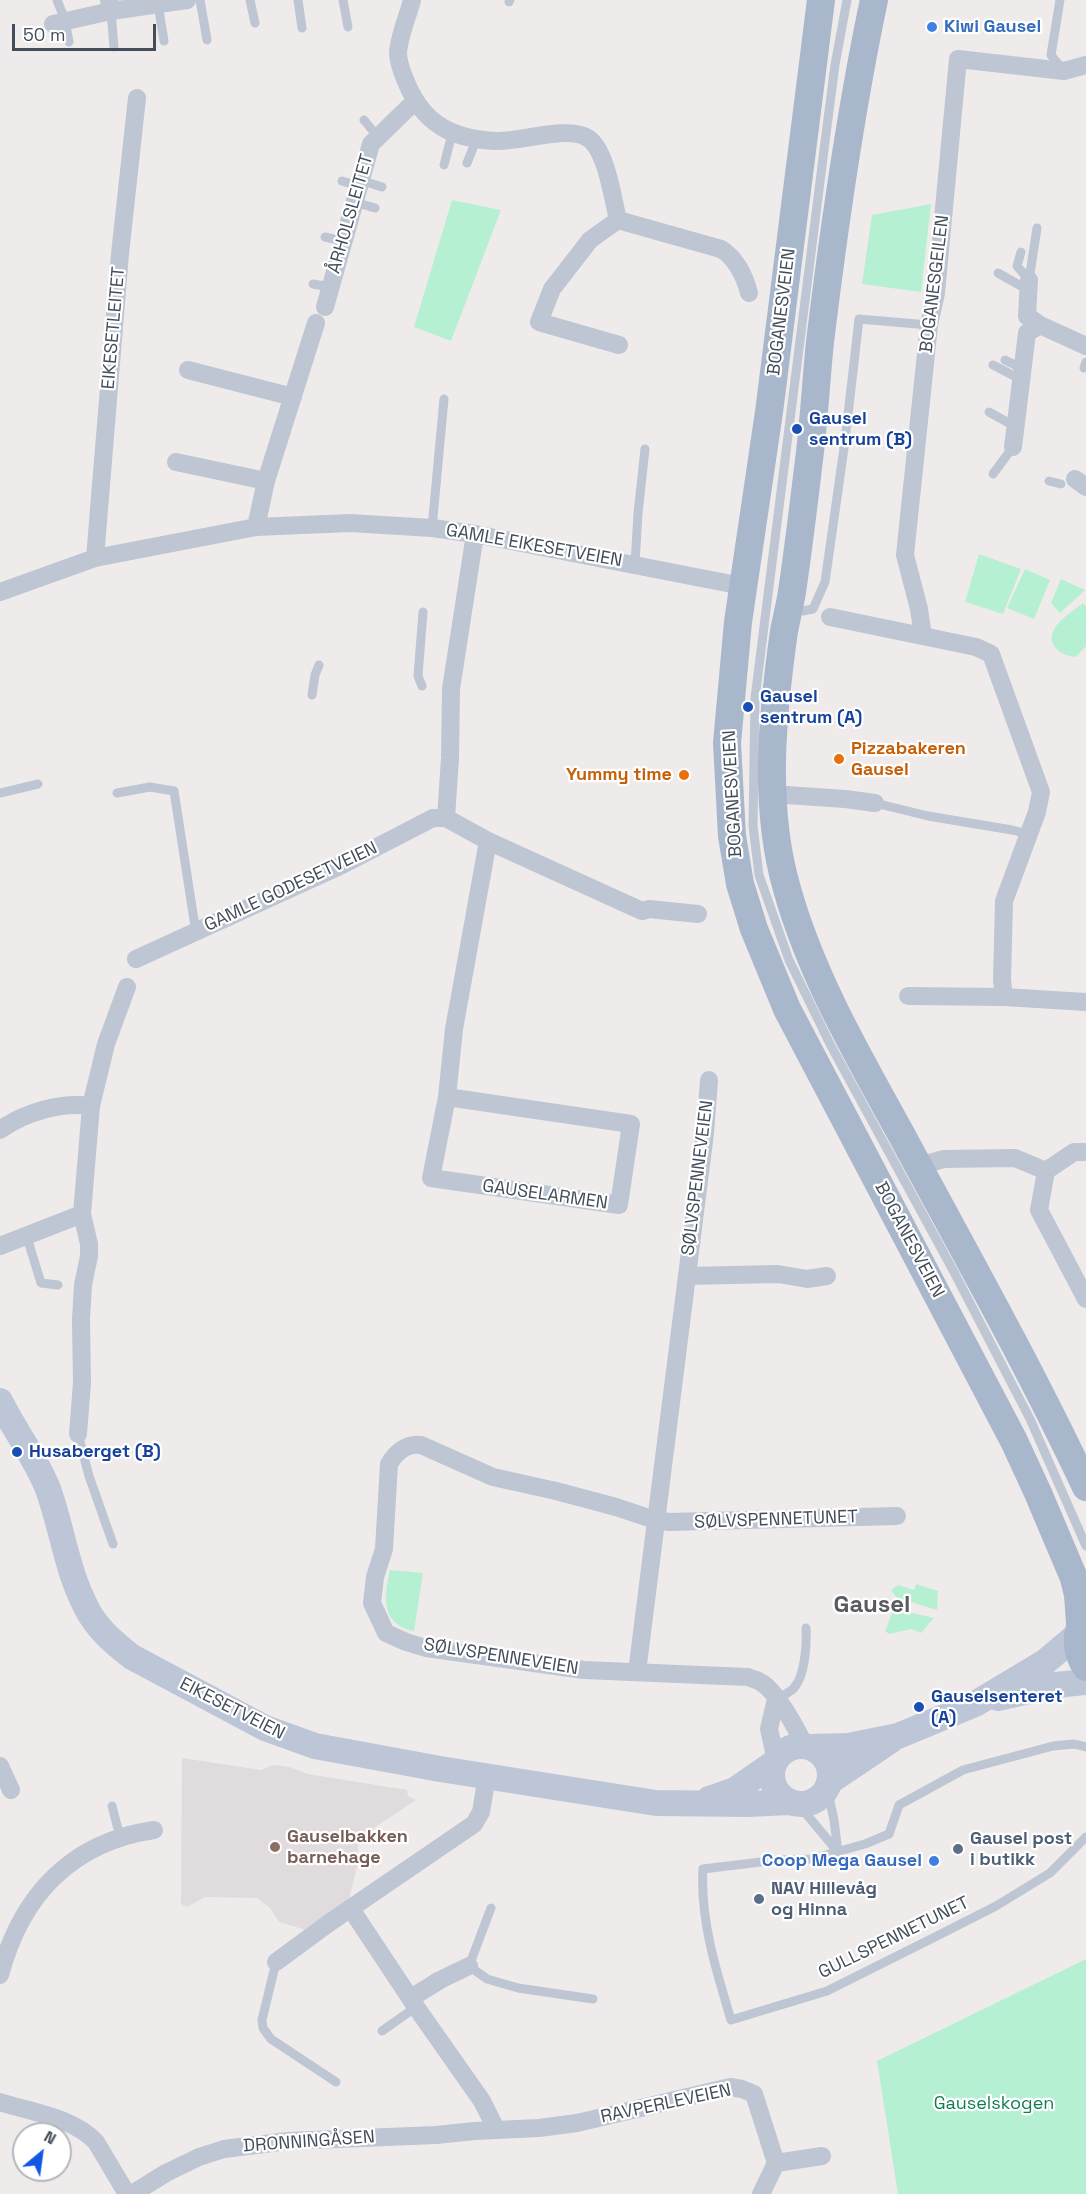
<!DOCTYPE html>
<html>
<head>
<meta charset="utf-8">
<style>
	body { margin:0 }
	#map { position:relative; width:1086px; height:2194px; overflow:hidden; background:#efebeb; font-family:"Space Grotesk",sans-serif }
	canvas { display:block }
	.north { position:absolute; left:12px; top:2122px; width:60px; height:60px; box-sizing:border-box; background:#fff; border:2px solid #b4b8bd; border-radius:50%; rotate:29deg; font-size:16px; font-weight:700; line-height:24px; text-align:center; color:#434d59 }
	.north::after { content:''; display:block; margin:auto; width:21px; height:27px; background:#1057e4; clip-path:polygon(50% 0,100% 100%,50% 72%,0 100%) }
	.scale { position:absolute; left:12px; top:24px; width:144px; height:27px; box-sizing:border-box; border:3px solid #434d59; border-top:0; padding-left:8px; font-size:18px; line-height:21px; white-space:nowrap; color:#434d59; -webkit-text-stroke:4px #fff; paint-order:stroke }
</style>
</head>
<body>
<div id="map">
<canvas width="1086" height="2194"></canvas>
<div class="north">N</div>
<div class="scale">50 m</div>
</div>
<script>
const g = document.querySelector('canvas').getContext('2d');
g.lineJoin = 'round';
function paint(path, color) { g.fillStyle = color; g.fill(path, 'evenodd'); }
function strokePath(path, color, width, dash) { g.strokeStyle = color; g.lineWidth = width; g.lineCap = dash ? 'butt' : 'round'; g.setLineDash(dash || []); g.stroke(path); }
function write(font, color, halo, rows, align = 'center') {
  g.font = font + ' "Space Grotesk",sans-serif'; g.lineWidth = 4.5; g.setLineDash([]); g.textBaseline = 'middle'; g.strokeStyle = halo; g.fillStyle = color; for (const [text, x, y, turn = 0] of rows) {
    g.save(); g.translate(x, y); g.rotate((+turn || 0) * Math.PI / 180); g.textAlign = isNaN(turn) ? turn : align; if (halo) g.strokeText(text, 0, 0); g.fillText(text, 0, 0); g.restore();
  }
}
const education = new Path2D(`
	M 182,1758 L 261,1770 L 273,1765 L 290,1767 L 308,1774 L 407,1790 L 408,1796 L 416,1800 L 369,1831 L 363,1837 L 358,1844 L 358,1863 L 349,1899 L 306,1930 L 279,1922 L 270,1908 L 257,1898 L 205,1897 L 187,1907 L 181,1904 Z`);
const green = new Path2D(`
	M 452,200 L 501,210 L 451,341 L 414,327 Z
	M 931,204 L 921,292 L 862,284 L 872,215 Z
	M 979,554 L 1021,569 L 1003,614 L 965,602 Z
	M 1025,569 L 1050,580 L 1034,619 L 1007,608 Z
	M 1061,579 L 1085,590 L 1060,613 L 1051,603 Z
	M 1083,603 L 1086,606 L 1086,646 L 1076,657 C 1068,656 1060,654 1055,647 C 1042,629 1071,613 1083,603 Z
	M 390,1570 L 423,1573 L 414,1631 C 380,1624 384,1596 390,1570 Z
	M 916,1584 L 938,1591 L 937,1610 L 911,1602 L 899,1601 L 891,1590 L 898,1585 L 914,1590 Z
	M 893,1611 L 903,1613 L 908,1612 L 934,1618 L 921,1633 L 911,1629 L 889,1634 L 885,1631 Z
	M 1086,1959 L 1086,2194 L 898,2194 L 877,2061 Z`);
const lane = new Path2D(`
	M 57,0 L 65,20 L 69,42
	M 200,0 L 207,40
	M 250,0 L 255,23
	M 298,0 L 302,28
	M 343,0 L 348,27
	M 847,0 L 835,65 L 825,142 L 755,698 L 753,826 L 759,875 L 789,960 L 830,1044 L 954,1272 L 1030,1419 L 1086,1546
	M 1060,0 L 1051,55 L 1064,71
	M 509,2 L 510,0
	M 158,4 L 164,41
	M 111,11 L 114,47
	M 364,120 L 378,137
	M 467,163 L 477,138
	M 444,165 L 452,134
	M 360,180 L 382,187
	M 342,181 L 358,186
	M 354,202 L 375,208
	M 325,237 L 343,241
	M 1021,252 L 1017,266 L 1029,280
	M 998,273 L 1028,290
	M 1029,280 L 1037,228
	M 313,284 L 330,287
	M 1005,360 L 1023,369
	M 993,365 L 1022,380
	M 1084,368 L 1086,362
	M 989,412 L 1016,427
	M 993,474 L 1013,447
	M 1049,481 L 1061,484
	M 432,528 L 444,399
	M 635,564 L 638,513 L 645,449
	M 791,608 L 803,611 L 813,609 L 825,582 L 845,441 L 859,319 L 929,325
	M 422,686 L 418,676 L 423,612
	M 312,695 L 315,675 L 319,665
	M 0,793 L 38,784
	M 117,793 L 150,787 L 174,791 L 196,933
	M 875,803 L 928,816 L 1012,830 L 1028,834
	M 26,1234 L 41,1283 L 58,1285
	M 78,1434 L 89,1476 L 113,1544
	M 776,1699 C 781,1696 789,1693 793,1689 C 805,1677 807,1644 806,1628
	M 1086,1747 L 1074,1744 L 1053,1746 L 963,1770 L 899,1805 L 889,1834 L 865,1844 L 811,1859 L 777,1860 L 703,1869 C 700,1920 716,1970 731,2020 L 827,1991 L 939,1935 L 996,1906 L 1050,1873 L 1086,1837
	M 827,1788 L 834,1820 L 838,1852
	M 798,1804 L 838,1852
	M 112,1806 L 120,1837
	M 491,1908 L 469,1966 L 487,1979 L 518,1988 L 593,1999
	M 276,1962 L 262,2020 L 263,2028 L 271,2039 L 336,2082
	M 382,2031 L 416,2007`);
const street = new Path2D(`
	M 109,0 L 111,11 L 187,0
	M 412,0 C 408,16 399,36 398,53 C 398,64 403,74 407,84 C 424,124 452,139 496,141 C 520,142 565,126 586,137 C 606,146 613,200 618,220 L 590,240 L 552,289 L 539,322 L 619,345
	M 53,24 L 111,11
	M 618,220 L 721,249 C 736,258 745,277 749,293
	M 1029,280 L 1027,316 L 1040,325
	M 325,307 L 371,144 L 414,102
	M 188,370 L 293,397
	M 1013,447 L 1027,333 L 1040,325 L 1086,346
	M 176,462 L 266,481
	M 1075,479 L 1086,487
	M 256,527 L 266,481 L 316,323
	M 95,558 L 120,254 L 137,98
	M 0,592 L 95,558 L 256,527 L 350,523 L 432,528 L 475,534 L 742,586
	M 830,617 L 976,647 L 991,654 L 1041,792 L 1037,812 L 1004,901 L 1002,980 L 1004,997
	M 923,636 L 919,609 L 905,555 L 929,325 L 936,293 L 958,59 L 1064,71 L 1086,65
	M 772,794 L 845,799 L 875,803
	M 446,818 L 488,841 L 642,911 L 649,909 L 698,914
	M 136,959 L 342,865 L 433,818 L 446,818 L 450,758 L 451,689 L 475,534
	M 908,996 L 1004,997 L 1086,1002
	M 447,1097 L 631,1124 L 619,1205 L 431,1178 L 447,1097 L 454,1029 L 488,841
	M 0,1130 C 25,1112 61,1102 91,1106
	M 918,1166 L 944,1159 L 1015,1158 L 1046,1171 L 1074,1152 L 1086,1152
	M 1046,1171 L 1039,1210 L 1086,1299
	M 0,1246 L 82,1214
	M 687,1276 L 778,1274 L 807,1279 L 827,1276
	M 78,1434 L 82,1383 L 81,1319 L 83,1285 L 89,1256 L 89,1244 L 82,1214 L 91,1106 L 106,1044 L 127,987
	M 637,1672 L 705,1133 L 709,1080
	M 776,1699 L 769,1729 L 776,1760
	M 805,1746 C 796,1728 778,1693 762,1683 C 758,1680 752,1679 748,1677 L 584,1670 L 426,1648 L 406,1642 L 386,1633 L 372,1603 L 375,1577 L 384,1549 L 389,1464 C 396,1452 407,1443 421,1445 L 493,1477 L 556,1491 L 616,1507 L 655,1520 L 669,1522 L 897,1516
	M 0,1766 L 11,1790
	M 351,1909 L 416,2007 L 482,2101 L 496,2129
	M 276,1962 L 329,1923 L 474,1824 L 481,1812 L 487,1776
	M 0,1975 C 21,1896 71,1842 154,1830
	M 411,1998 L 440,1980 L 469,1966
	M 0,2102 C 31,2112 73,2117 96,2142 L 127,2194
	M 776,2163 L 822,2156
	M 132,2194 L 166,2173 L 199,2157 L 224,2149 L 288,2141 L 436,2135 L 475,2131 L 539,2128 L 577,2123 L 730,2087 L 742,2089 L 754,2094 L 776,2163 L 761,2194`);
const secondary = new Path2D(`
	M 0,1401 C 15,1431 35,1457 48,1489 C 62,1528 67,1571 86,1607 C 96,1628 114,1643 132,1657 L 265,1728 L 315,1746 L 440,1769 L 656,1803 L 748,1804 L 790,1802
	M 998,1698 L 1055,1685 L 1086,1682
	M772 1775a29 29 0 1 1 58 0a29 29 0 1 1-58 0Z
	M 810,1747 L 848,1746 L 898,1736 L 975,1704 L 1045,1662 L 1077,1635
	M 829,1782 L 890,1741
	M 709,1799 L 735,1790 L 774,1763`);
const primary = new Path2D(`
	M 821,0 L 769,412 L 738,622 L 727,743 L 732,836 L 740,884 L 745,900 L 754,929 L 787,1009 L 1014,1441 L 1038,1493 L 1074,1578 L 1078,1595 L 1080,1623
	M 874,0 C 850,113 834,227 820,342 C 816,381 814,421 809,460 C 804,502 799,543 793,585 C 791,601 787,616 784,631 C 772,716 763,806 787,889 C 811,975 857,1054 900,1132 C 963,1249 1029,1366 1086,1487
	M 1086,1612 C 1076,1631 1074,1649 1086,1667`);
const markers = [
	[932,27,6,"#3f7fe0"],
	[797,429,6,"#1a4fb4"],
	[748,707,6,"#1a4fb4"],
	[839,759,6,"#e8710a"],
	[684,775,6,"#e8710a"],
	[17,1452,6,"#1a4fb4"],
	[919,1707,6,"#1a4fb4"],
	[275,1847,6,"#8d6e63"],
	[958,1849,6,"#5c6f8a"],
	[934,1861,6,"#3f7fe0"],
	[759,1899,6,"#5c6f8a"]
];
const shopNames = [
	["Kiwi Gausel",944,27],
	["Coop Mega Gausel",922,1861,"right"]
];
const streetNames = [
	["ÅRHOLSLEITET",351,214,-74],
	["BOGANESGEILEN",935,284,-83],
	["BOGANESVEIEN",782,312,-83],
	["EIKESETLEITET",114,328,-85],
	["GAMLE EIKESETVEIEN",534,546,10],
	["BOGANESVEIEN",733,794,-93],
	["GAMLE GODESETVEIEN",291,887,-25],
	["SØLVSPENNEVEIEN",698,1178,-83],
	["GAUSELARMEN",545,1195,8],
	["BOGANESVEIEN",909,1240,62],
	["SØLVSPENNETUNET",776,1520,-2],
	["SØLVSPENNEVEIEN",501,1657,9],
	["EIKESETVEIEN",232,1709,27],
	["GULLSPENNETUNET",894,1938,-26],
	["RAVPERLEVEIEN",666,2104,-12],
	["DRONNINGÅSEN",309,2142,-4]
];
const transitNames = [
	["Gausel",809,419],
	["sentrum (B)",809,440],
	["Gausel",760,697],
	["sentrum (A)",760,718],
	["Husaberget (B)",29,1452],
	["Gauselsenteret",931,1697],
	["(A)",931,1718]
];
const foodNames = [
	["Pizzabakeren",851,749],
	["Gausel",851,770],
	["Yummy time",672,775,"right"]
];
const educationNames = [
	["Gauselbakken",287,1837],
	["barnehage",287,1858]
];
const serviceNames = [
	["Gausel post",970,1839],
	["i butikk",970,1860],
	["NAV Hillevåg",771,1889],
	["og Hinna",771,1910]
];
const parkNames = [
	["Gauselskogen",994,2104]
];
const districtNames = [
	["Gausel",872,1605]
];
paint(education, '#e0dcdd');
paint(green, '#b6f0d2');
strokePath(lane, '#bdc6d2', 9);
strokePath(street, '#bdc6d2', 18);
strokePath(secondary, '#bcc6d6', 26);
strokePath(primary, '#a9b7cd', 28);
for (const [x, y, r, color] of markers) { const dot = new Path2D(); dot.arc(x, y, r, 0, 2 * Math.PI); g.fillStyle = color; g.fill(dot); strokePath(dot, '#fff', 2); }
write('bold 18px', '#366cbe', '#fff', shopNames, 'left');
write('18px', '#434d59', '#fff', streetNames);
write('bold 18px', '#164399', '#fff', transitNames, 'left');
write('bold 18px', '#c56008', '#fff', foodNames, 'left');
write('bold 18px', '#785e54', '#fff', educationNames, 'left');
write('bold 18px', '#4e5e75', '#fff', serviceNames, 'left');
write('18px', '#127d52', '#fff', parkNames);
write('bold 24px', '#585b61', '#fff', districtNames);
</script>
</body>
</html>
